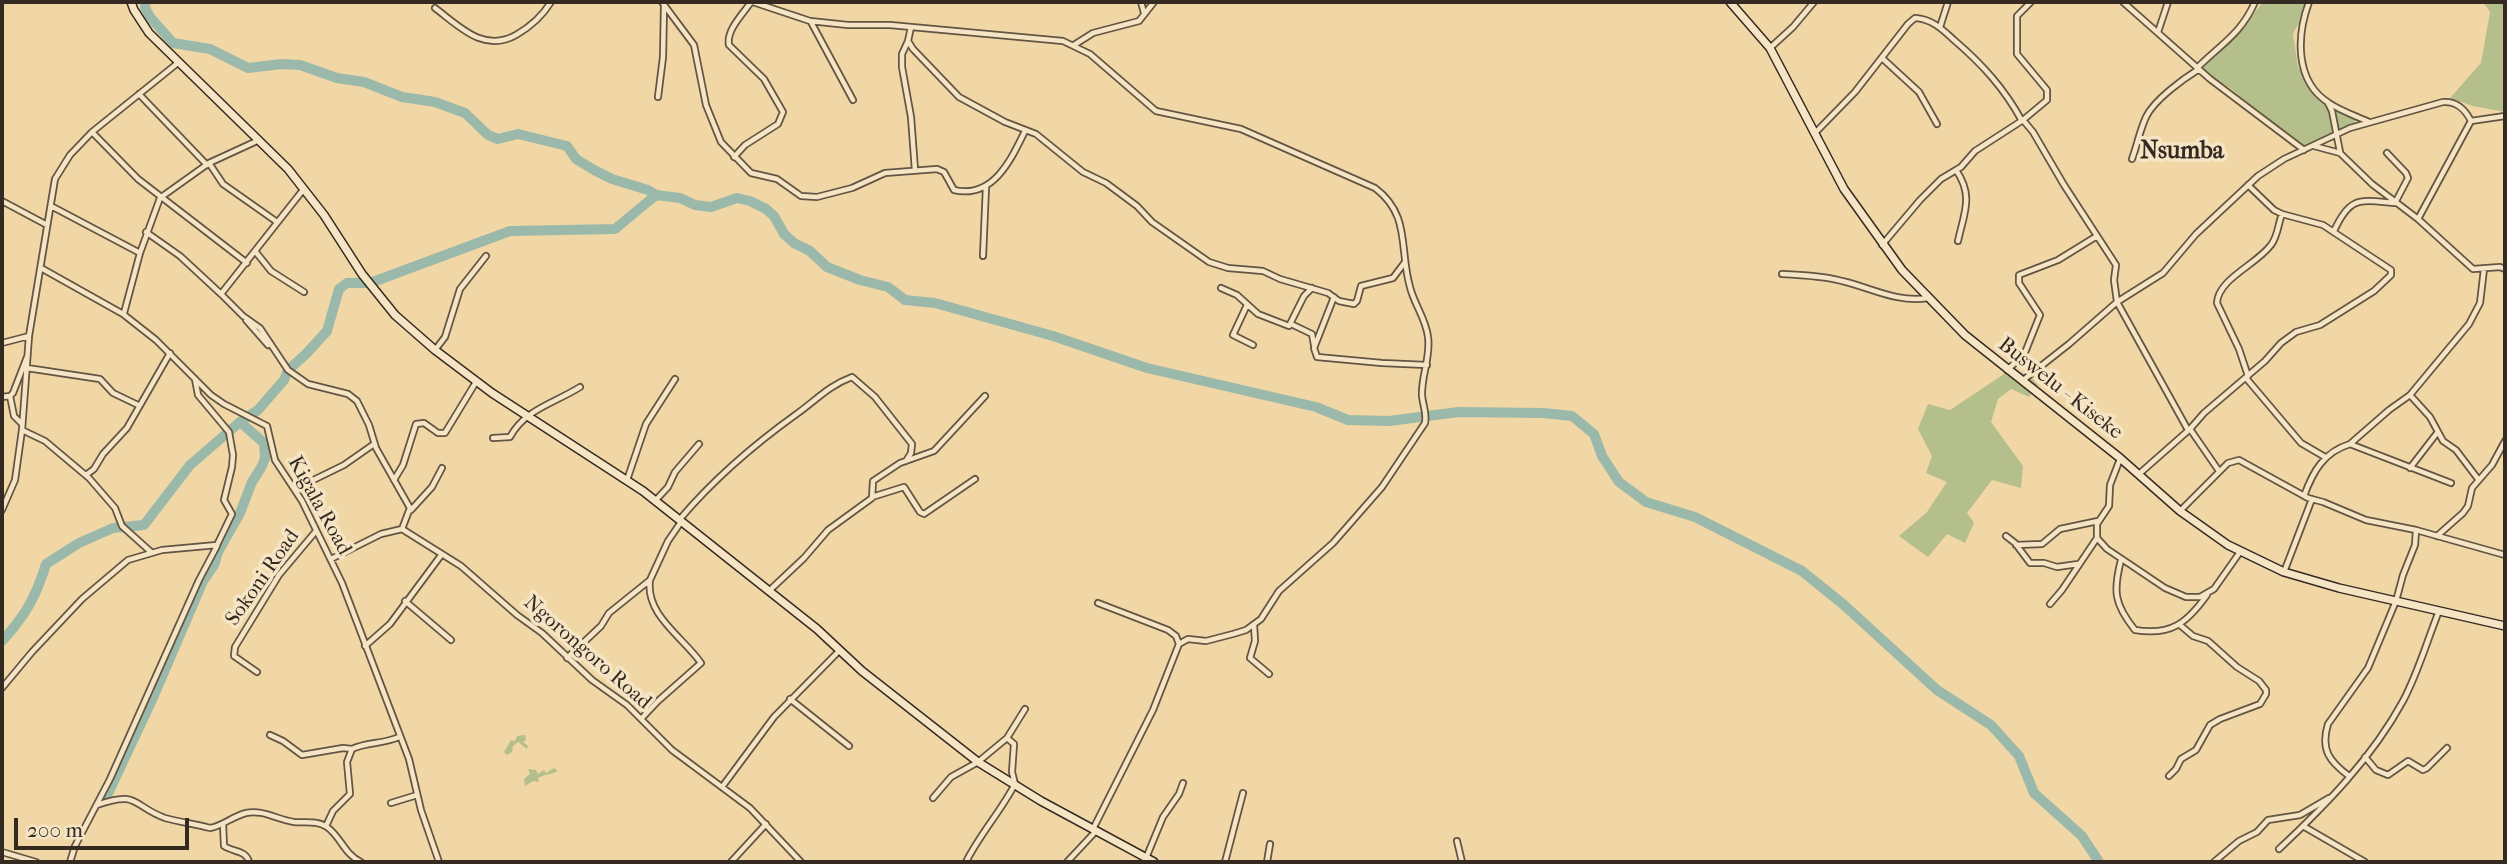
<!DOCTYPE html>
<html>
<head>
<meta charset="utf-8">
<style>
	body { margin:0 }
	#map { position:relative; width:2507px; height:864px; overflow:hidden; background:#f1d7a6; font-family:"IM FELL French Canon",serif }
	canvas { display:block }
	.frame { position:absolute; inset:0; border:4px solid #342a22; pointer-events:none }
	.scale { position:absolute; left:14px; top:818px; width:175px; height:32px; box-sizing:border-box; border:4px solid #342a22; border-top:0; padding-left:9px; font-size:21px; line-height:24px; white-space:nowrap; color:#342a22; -webkit-text-stroke:5px #f6e5c5; paint-order:stroke }
</style>
</head>
<body>
<div id="map">
<canvas width="2507" height="864"></canvas>
<div class="frame"></div>
<div class="scale">200 m</div>
</div>
<script>
const g = document.querySelector('canvas').getContext('2d');
g.lineJoin = 'round';
function paint(path, color) { g.fillStyle = color; g.fill(path, 'evenodd'); }
function strokePath(path, color, width, dash) { g.strokeStyle = color; g.lineWidth = width; g.lineCap = dash ? 'butt' : 'round'; g.setLineDash(dash || []); g.stroke(path); }
function write(font, color, halo, rows, align = 'center') {
  g.font = font + ' "IM FELL French Canon",serif'; g.lineWidth = 7; g.setLineDash([]); g.textBaseline = 'middle'; g.strokeStyle = halo; g.fillStyle = color; for (const [text, x, y, turn = 0] of rows) {
    g.save(); g.translate(x, y); g.rotate((+turn || 0) * Math.PI / 180); g.textAlign = isNaN(turn) ? turn : align; if (halo) g.strokeText(text, 0, 0); g.fillText(text, 0, 0); g.restore();
  }
}
const green = new Path2D(`
	M 2263,2 L 2310,2 L 2293,34 L 2298,67 L 2317,92 L 2355,118 L 2356,125 L 2303,150 L 2230,88 L 2209,77 L 2201,66 L 2237,35 Z
	M 2483,2 L 2505,2 L 2505,112 L 2473,106 L 2450,98 L 2481,63 L 2490,12 Z
	M 2013,368 L 2033,379 L 2038,385 L 2029,397 L 2011,389 L 1998,399 L 1991,422 L 2023,466 L 2021,488 L 1992,480 L 1967,513 L 1974,523 L 1965,543 L 1947,534 L 1928,557 L 1899,536 L 1927,512 L 1947,482 L 1926,473 L 1932,456 L 1918,429 L 1928,404 L 1950,410 Z
	M 525,735 L 526,740 L 523,742 L 528,746 L 527,749 L 518,742 L 513,746 L 512,752 L 507,755 L 504,752 L 511,740 L 515,741 L 517,736 Z
	M 554,768 L 558,771 C 552,775 544,774 538,778 L 539,782 L 533,781 L 525,786 L 524,779 L 530,774 L 528,769 L 536,770 L 538,774 L 544,770 L 546,773 Z`);
const river = new Path2D(`
	M 146,2 L 145,8 L 150,17 L 173,43 L 210,49 L 248,68 L 282,64 L 300,65 L 337,78 L 364,82 L 402,97 L 435,102 L 465,113 L 488,135 L 498,139 L 518,134 L 567,146 L 576,159 L 594,170 L 612,179 L 648,190 L 656,195 L 680,198 L 695,205 L 711,207 L 737,198 L 750,201 L 766,209 L 774,216 L 784,234 L 794,243 L 810,251 L 827,267 L 860,280 L 888,287 L 905,300 L 935,303 L 1053,336 L 1147,368 L 1316,407 L 1348,420 L 1389,421 L 1458,412 L 1543,413 L 1572,416 L 1594,434 L 1602,456 L 1619,482 L 1646,502 L 1695,517 L 1802,571 L 1844,605 L 1937,690 L 1991,725 L 2019,756 L 2034,793 L 2082,836 L 2099,862
	M 2,641 C 25,616 36,597 46,564 L 79,543 L 113,528 L 144,525 L 190,465 L 240,422
	M 106,798 L 152,700 L 203,581 L 214,565 L 218,552 L 240,513 L 252,482 L 262,466 L 265,458 L 264,443 L 240,422 L 258,410 L 284,380 L 288,370 L 305,355 L 327,331 L 339,289 L 347,283 L 370,283 L 510,231 L 615,229 L 656,195`);
const street = new Path2D(`
	M 662,2 L 694,45 L 706,105 L 721,142 L 751,173 L 777,179 L 801,196 L 817,197 L 852,188 L 885,173 L 937,169 L 944,172 L 954,190 C 993,199 1011,160 1025,131
	M 753,2 L 810,21 L 848,25 L 890,25 L 1063,41 L 1090,54 L 1156,111 L 1241,129 L 1375,188 C 1411,215 1399,249 1410,287 C 1414,304 1426,319 1428,337 C 1431,357 1421,376 1422,396 C 1423,406 1427,413 1425,423 L 1382,487 L 1333,543 L 1279,591 L 1261,619 L 1246,630 L 1233,634 L 1206,641 L 1188,639 L 1179,644 L 1153,710 L 1093,829
	M 1141,2 L 1144,13
	M 2123,2 L 2210,79 L 2304,150
	M 2309,2 C 2297,35 2294,81 2329,103 C 2341,111 2356,116 2369,122
	M 435,8 C 460,27 484,53 516,35 C 530,27 543,15 551,2
	M 811,22 L 853,100
	M 911,27 L 908,41 L 913,49 L 959,97 L 1005,122 L 1036,134 L 1083,172 L 1106,183 L 1137,206 L 1152,222 L 1209,262 L 1228,268 L 1263,271 L 1280,279 L 1328,293 L 1339,301 L 1354,304 L 1357,301 L 1361,286 L 1393,278 L 1405,262
	M 1940,27 L 1948,2
	M 2158,32 L 2168,2
	M 908,41 L 902,54 L 902,67 L 911,117 L 915,170
	M 1074,45 L 1093,33 L 1139,21 L 1154,2
	M 1770,48 L 1793,27 L 1814,2
	M 1882,58 L 1919,92 L 1937,124
	M 2197,68 C 2221,44 2241,34 2255,2
	M 139,94 L 207,165
	M 658,97 L 663,57 L 664,6
	M 2328,103 L 2332,111 L 2340,152
	M 2023,120 L 2033,132 L 2064,185 L 2116,265 L 2114,280 L 2117,302 L 2188,430
	M 2471,121 L 2505,116
	M 92,132 L 138,179 L 247,263
	M 1815,133 L 1855,92 L 1908,24 L 1915,18 C 1932,19 1942,29 1954,40 C 1982,64 2004,88 2022,121
	M 2314,146 L 2340,153 L 2372,184 L 2418,219 L 2473,269 L 2500,267 L 2505,269
	M 734,157 L 745,145 L 778,124 L 783,112 L 764,79 L 729,45 C 726,30 743,14 751,2
	M 2132,159 C 2137,145 2140,130 2146,117 C 2154,100 2183,79 2199,69
	M 209,163 L 223,184 L 277,222
	M 1956,170 C 1974,196 1964,213 1958,241
	M 303,190 L 221,294 L 243,316 L 260,328 L 288,370 L 308,384 L 348,394 L 357,401 L 369,425 L 376,448 L 410,508 L 402,529
	M 2,201 L 47,225
	M 51,206 L 140,253
	M 2418,219 L 2471,121
	M 2334,231 C 2350,196 2359,200 2395,203 L 2408,178 L 2406,173 L 2387,153
	M 146,232 L 180,256 L 221,294
	M 1882,245 L 1920,200 L 1941,179 L 1961,167 L 1975,151 L 2023,120 L 2047,100 L 2047,90 L 2017,54 L 2017,16 L 2031,2
	M 255,251 L 271,271 L 304,292
	M 983,256 L 986,187
	M 41,268 L 123,314 L 156,340 L 211,395 L 224,404 L 267,426 L 275,460 L 302,501 L 342,583 L 409,759 L 421,810 L 439,862
	M 1782,274 C 1803,275 1823,276 1842,281 C 1872,288 1897,303 1928,298
	M 1221,288 L 1237,295 L 1258,314 L 1289,326 L 1304,296 L 1312,288
	M 1334,297 L 1314,348 L 1317,357 L 1382,363 L 1427,365
	M 1247,305 L 1233,335 L 1253,345
	M 124,313 L 140,253 L 160,198 L 209,163 L 259,140
	M 246,320 L 268,345
	M 1291,324 L 1312,334 L 1314,345
	M 2,343 L 29,336
	M 435,350 L 445,337 L 460,289 L 486,256
	M 27,368 L 100,379 L 113,393 L 138,405
	M 2007,370 L 2024,355 L 2040,315 L 2019,283 L 2019,275 L 2058,260 L 2097,236
	M 2248,376 L 2239,349 L 2217,303 C 2218,279 2256,265 2271,245 C 2278,236 2278,224 2282,214
	M 2246,378 L 2301,443 L 2325,457
	M 2022,381 L 2069,344 L 2117,302 L 2163,273 L 2196,234 L 2258,176 L 2284,159 L 2350,128 L 2443,102 C 2457,101 2465,109 2471,121
	M 2410,395 L 2430,417 L 2443,441 L 2456,450 L 2478,479
	M 10,396 L 14,416 L 22,424
	M 2,397 L 10,396 L 13,393 L 27,357
	M 2190,429 L 2219,471
	M 22,430 L 45,441 L 89,478 L 115,508 L 122,526 L 151,552
	M 493,438 L 510,437 C 525,409 555,403 580,387
	M 2350,444 L 2389,410 L 2410,395 L 2469,324 L 2480,303 L 2484,269
	M 2120,459 L 2110,485 L 2109,506 L 2097,524 L 2097,538 L 2107,549 L 2165,588 L 2186,597 L 2200,597 L 2214,589 L 2240,552
	M 2410,468 L 2437,433
	M 2139,474 L 2190,429 L 2204,413 L 2265,361 L 2281,343 L 2296,332 L 2320,325 L 2374,291 L 2391,275 L 2391,270 L 2323,225 L 2282,214 L 2274,210 L 2248,185
	M 86,475 L 94,469 L 103,454 L 127,428 L 170,353
	M 394,480 L 403,465 L 416,424 L 424,423 L 438,433 L 445,433 L 476,382
	M 627,480 L 646,424 L 675,379
	M 295,489 L 344,465 L 374,444
	M 2304,496 C 2313,471 2324,452 2350,444 L 2451,483
	M 872,497 L 904,487 L 920,512 L 924,514 L 975,479
	M 655,501 L 668,487 L 675,472 L 699,444
	M 2,510 L 15,480 L 22,430 L 29,336 L 55,179 L 70,155 L 92,132 L 179,62
	M 411,510 L 432,487 L 442,468
	M 2180,511 L 2228,463 L 2239,460 L 2308,498 L 2323,502 L 2366,520 L 2416,530 L 2505,555
	M 680,519 C 713,480 756,443 798,413 C 816,400 830,385 852,377 L 875,397 L 912,444 L 911,453 L 906,461
	M 2006,536 L 2015,543 L 2030,563 L 2044,563 L 2057,567 L 2078,564
	M 2437,536 L 2463,513 L 2468,506 L 2472,488 L 2492,465 L 2505,441
	M 2016,545 L 2042,544 L 2060,529 L 2098,521
	M 331,559 L 381,534 L 402,529 L 461,566 L 517,615 L 542,633 L 592,680 L 627,705 L 672,750 L 750,808 L 801,862
	M 2121,560 C 2113,591 2114,604 2135,630 C 2171,636 2187,623 2207,595
	M 2284,572 L 2312,499
	M 770,590 L 804,558 L 828,530 L 872,498 L 873,481 L 900,463 L 934,451 L 985,396
	M 405,601 L 451,640
	M 1098,603 L 1168,630 L 1176,636 L 1179,644
	M 2050,604 L 2062,590 L 2097,538
	M 1254,625 L 1255,641 L 1250,658 L 1269,674
	M 365,646 L 390,624 L 442,554
	M 567,658 L 601,626 L 609,613 L 650,580 L 668,541 L 681,522
	M 257,672 L 234,656 L 235,647 L 279,575 L 316,531
	M 2,688 L 32,652 L 82,599 L 128,560 L 162,550 L 217,545 L 232,514 L 224,500 L 232,467 L 233,455 L 229,432 L 198,395 L 195,379
	M 790,699 L 849,746
	M 641,719 L 658,701 L 701,663 C 683,637 645,615 650,580
	M 270,735 L 283,741 L 302,755 L 343,748 L 352,749
	M 2365,757 L 2376,770 L 2388,775 L 2408,761 L 2423,770 L 2427,768 L 2447,748
	M 2169,776 L 2176,769 L 2181,759 L 2196,750 L 2210,725 L 2220,719 L 2260,704 L 2266,694 L 2266,690 L 2259,681 L 2237,667 L 2208,641 L 2193,636 L 2180,625
	M 2349,776 C 2330,762 2320,750 2328,724 L 2368,668 L 2396,601 L 2403,575 L 2415,545 L 2416,530
	M 722,787 L 774,717 L 839,651
	M 933,798 L 951,777 L 978,762 L 1007,738 L 1025,709
	M 391,803 L 417,795
	M 97,805 C 139,790 132,806 165,818 C 179,822 196,824 210,828 C 223,826 233,816 246,813 C 262,809 278,820 294,822 C 305,823 317,820 327,827 C 341,837 344,854 361,862
	M 223,824 L 224,846 C 233,852 246,850 249,862
	M 326,826 L 333,811 L 350,794 L 347,762 L 352,749 C 366,742 384,744 399,737
	M 2303,826 L 2365,862
	M 1457,841 L 1462,862
	M 2279,849 C 2326,805 2372,758 2403,701 C 2418,673 2427,641 2439,611
	M 2,852 L 36,862
	M 1146,858 L 1163,817 L 1179,794 L 1183,783
	M 70,862 L 75,846 L 110,779 L 199,580 L 217,546
	M 731,862 L 766,824
	M 966,862 C 980,834 1001,811 1015,784 L 1012,772 L 1014,744 L 1007,738
	M 1067,862 L 1096,831
	M 1225,862 L 1243,793
	M 1267,862 L 1270,844
	M 2214,862 L 2239,841 L 2257,832 L 2268,820 L 2300,815 L 2329,798`);
const secondary = new Path2D(`
	M 131,2 L 134,10 L 149,33 L 288,169 L 324,215 L 362,274 L 395,315 L 435,350 L 492,393 L 643,491 L 817,629 L 862,671 L 978,762 L 1041,801 L 1154,862
	M 1730,2 L 1770,48 L 1844,189 L 1902,270 L 1965,335 L 2120,458 L 2180,511 L 2228,545 L 2284,572 L 2339,588 L 2505,626`);
const streetNames = [
	["Buswelu - Kiseke",2060,389,38],
	["Kigala Road",319,506,61],
	["Sokoni Road",263,578,-55],
	["Ngorongoro Road",587,653,41]
];
const quarterNames = [
	["Nsumba",2182,152]
];
paint(green, '#b4bf8b');
strokePath(river, '#9bb9aa', 10);
strokePath(street, '#635543', 8);
strokePath(secondary, '#342a22', 10);
strokePath(street, '#f6e5c5', 4.5);
strokePath(secondary, '#f6e5c5', 7);
write('21px', '#342a22', '#f6e5c5', streetNames);
write('bold 24px', '#342a22', '#f6e5c5', quarterNames);
</script>
</body>
</html>
